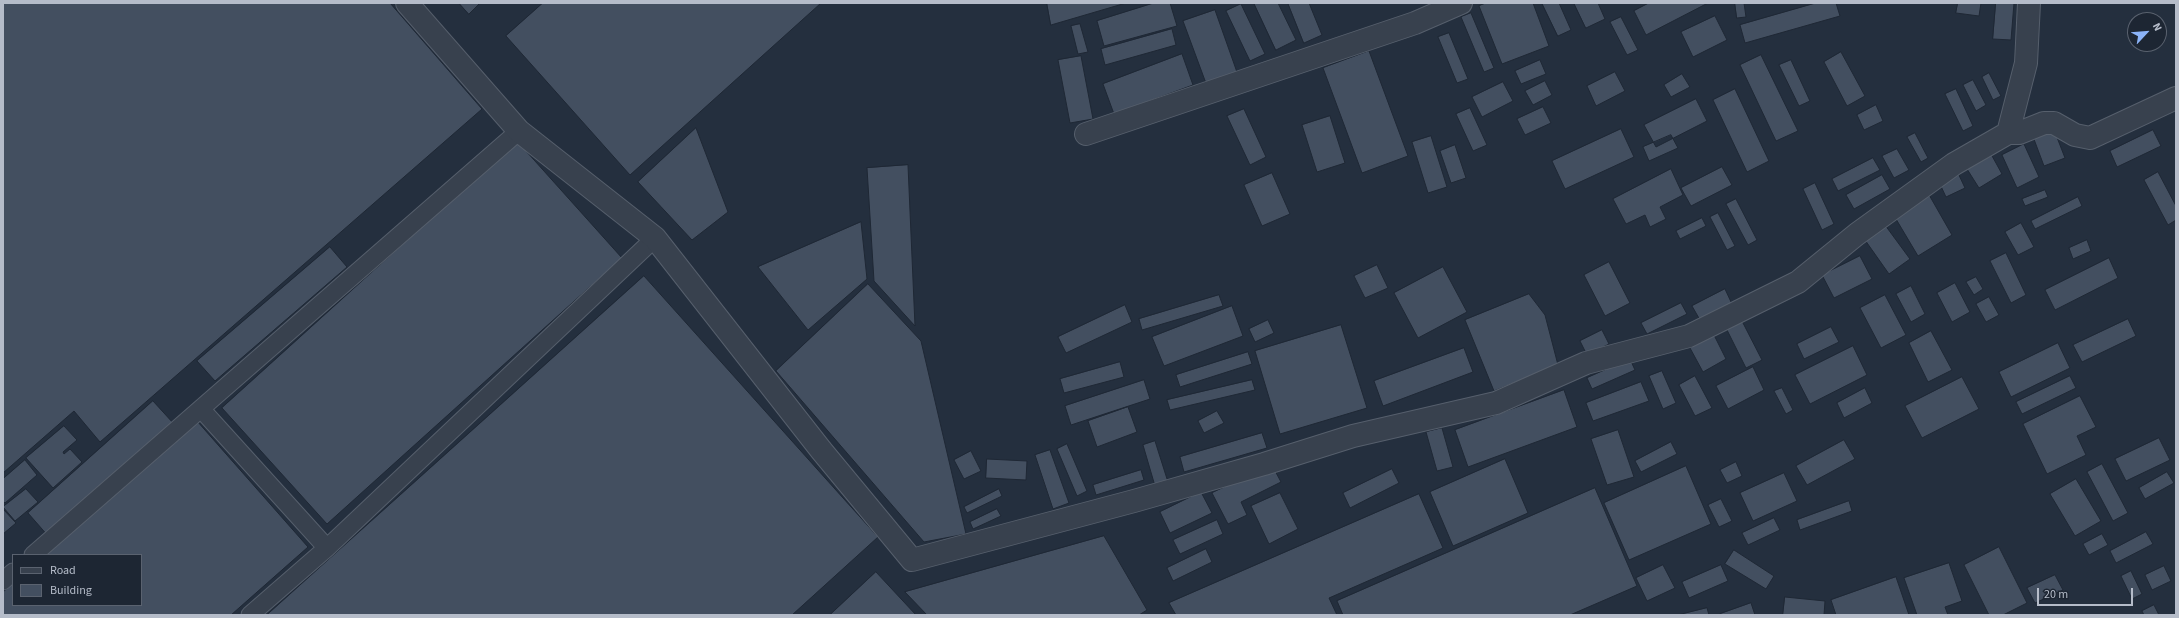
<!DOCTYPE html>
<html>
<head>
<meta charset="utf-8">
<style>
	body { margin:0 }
	#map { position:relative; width:2179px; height:618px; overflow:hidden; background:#242f3e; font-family:"Source Sans 3",sans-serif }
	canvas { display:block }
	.frame { position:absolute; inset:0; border:4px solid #b5bcc9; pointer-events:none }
	.legend { position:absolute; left:12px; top:554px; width:130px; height:52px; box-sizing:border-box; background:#1d2633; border:1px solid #5a626f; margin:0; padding:5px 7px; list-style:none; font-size:12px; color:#b5bcc9 }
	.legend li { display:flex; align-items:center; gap:8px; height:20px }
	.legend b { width:20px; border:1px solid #5a626f }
	.north { position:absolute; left:2127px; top:12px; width:40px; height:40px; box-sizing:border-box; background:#1d2633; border:1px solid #5a626f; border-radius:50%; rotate:64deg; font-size:11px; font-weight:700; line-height:16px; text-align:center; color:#b5bcc9 }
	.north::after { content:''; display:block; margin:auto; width:14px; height:18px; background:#8bb3f8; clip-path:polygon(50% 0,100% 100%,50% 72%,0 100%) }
	.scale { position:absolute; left:2037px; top:588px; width:96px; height:18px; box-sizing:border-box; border:2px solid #b5bcc9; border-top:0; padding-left:5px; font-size:12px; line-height:14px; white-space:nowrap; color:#b5bcc9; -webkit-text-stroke:3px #1d2633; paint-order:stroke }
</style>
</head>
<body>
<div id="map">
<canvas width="2179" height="618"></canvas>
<div class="frame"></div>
<ul class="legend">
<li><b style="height:5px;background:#38414e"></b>Road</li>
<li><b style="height:11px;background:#434f60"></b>Building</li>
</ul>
<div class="north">N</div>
<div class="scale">20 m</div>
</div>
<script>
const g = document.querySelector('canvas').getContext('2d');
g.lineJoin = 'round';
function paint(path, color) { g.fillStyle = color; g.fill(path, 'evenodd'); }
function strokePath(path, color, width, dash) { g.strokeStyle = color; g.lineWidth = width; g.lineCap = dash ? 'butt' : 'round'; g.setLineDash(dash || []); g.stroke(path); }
const building = new Path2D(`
	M 3,3 L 390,3 L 482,109 L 100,442 L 74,411 L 3,473 Z
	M 459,3 L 480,3 L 469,14 Z
	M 543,3 L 821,3 L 630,175 L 506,36 Z
	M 1047,3 L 1126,3 L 1051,25 Z
	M 1154,3 L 1170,3 L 1177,26 L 1104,46 L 1097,21 Z
	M 1254,3 L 1278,3 L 1296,40 L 1276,50 Z
	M 1288,3 L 1309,3 L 1322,35 L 1304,43 Z
	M 1486,3 L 1533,3 L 1549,46 L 1502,64 L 1479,6 Z
	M 1542,3 L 1559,3 L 1571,30 L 1558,36 Z
	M 1574,3 L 1598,3 L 1605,19 L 1586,28 Z
	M 1649,3 L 1708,3 L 1646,35 L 1634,11 Z
	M 1735,3 L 1744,3 L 1746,17 L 1737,18 Z
	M 1816,3 L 1836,3 L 1840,16 L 1745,43 L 1740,25 Z
	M 1958,3 L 1981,3 L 1979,16 L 1956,13 Z
	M 1996,3 L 2014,3 L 2011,40 L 1993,39 Z
	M 1241,4 L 1265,54 L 1250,61 L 1226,11 Z
	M 1215,10 L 1238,75 L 1207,86 L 1183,21 Z
	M 1471,13 L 1494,68 L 1484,72 L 1461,17 Z
	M 1715,16 L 1727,40 L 1693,57 L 1681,32 Z
	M 1621,17 L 1638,50 L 1627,55 L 1610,22 Z
	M 1080,24 L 1088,52 L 1078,54 L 1071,26 Z
	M 1172,29 L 1176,45 L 1105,65 L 1101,49 Z
	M 1449,33 L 1468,79 L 1457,83 L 1438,37 Z
	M 1369,51 L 1408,156 L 1362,173 L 1323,68 Z
	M 1841,52 L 1865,96 L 1847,106 L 1824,62 Z
	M 1182,54 L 1193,85 L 1114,114 L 1103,84 Z
	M 1761,55 L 1798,131 L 1776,141 L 1740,65 Z
	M 1081,56 L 1093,119 L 1070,123 L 1058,60 Z
	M 1540,60 L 1546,74 L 1521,84 L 1515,71 Z
	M 1791,60 L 1810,101 L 1799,106 L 1779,65 Z
	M 1615,72 L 1625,91 L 1596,106 L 1587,86 Z
	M 1989,73 L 2001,96 L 1993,100 L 1982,77 Z
	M 1682,74 L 1690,87 L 1671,97 L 1664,85 Z
	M 1973,80 L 1986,105 L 1976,111 L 1963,85 Z
	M 1545,81 L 1552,95 L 1533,105 L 1525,91 Z
	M 1503,82 L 1513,101 L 1482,117 L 1472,97 Z
	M 1735,89 L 1769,161 L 1747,172 L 1713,100 Z
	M 1956,89 L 1973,126 L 1963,131 L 1945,94 Z
	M 1696,99 L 1707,121 L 1656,147 L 1644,125 Z
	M 1876,105 L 1883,121 L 1864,130 L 1857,115 Z
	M 1543,107 L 1551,123 L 1525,135 L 1517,119 Z
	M 1470,108 L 1487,145 L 1473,151 L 1456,114 Z
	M 1244,109 L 1266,157 L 1250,165 L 1227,116 Z
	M 1330,116 L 1345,163 L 1317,172 L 1302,125 Z
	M 2053,127 L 2065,158 L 2044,166 L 2032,134 Z
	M 696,128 L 728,212 L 692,240 L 638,182 Z
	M 1621,129 L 1634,157 L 1565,189 L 1552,161 Z
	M 2153,130 L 2161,146 L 2117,167 L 2110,151 Z
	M 1915,133 L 1928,158 L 1921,162 L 1907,137 Z
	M 1671,135 L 1678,148 L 1649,161 L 1643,147 Z
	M 1431,136 L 1447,187 L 1428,193 L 1412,142 Z
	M 517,141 L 622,258 L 327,524 L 222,408 Z
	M 2024,144 L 2039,177 L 2017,188 L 2002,155 Z
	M 1455,145 L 1466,178 L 1451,183 L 1440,151 Z
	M 1897,149 L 1909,170 L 1894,178 L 1882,156 Z
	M 1991,154 L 2002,174 L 1979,188 L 1967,169 Z
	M 1873,158 L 1880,170 L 1838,191 L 1832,179 Z
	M 908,165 L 915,326 L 874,281 L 867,168 Z
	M 1722,167 L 1732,185 L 1691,206 L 1681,188 Z
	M 1671,169 L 1683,195 L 1660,207 L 1666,219 L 1650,227 L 1645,215 L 1626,224 L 1613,199 Z
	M 2158,172 L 2176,206 L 2176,220 L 2168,225 L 2144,180 Z
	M 1272,173 L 1290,214 L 1262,226 L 1244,185 Z
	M 1958,173 L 1965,188 L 1946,197 L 1939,182 Z
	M 1882,175 L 1890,189 L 1854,209 L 1846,195 Z
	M 1815,183 L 1834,224 L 1822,230 L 1803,189 Z
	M 2045,190 L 2048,197 L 2025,206 L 2022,199 Z
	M 1928,193 L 1952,235 L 1918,256 L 1893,214 Z
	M 2078,197 L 2082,206 L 2035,229 L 2031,221 Z
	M 1736,199 L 1757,240 L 1748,245 L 1726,204 Z
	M 1718,213 L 1735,246 L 1727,250 L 1710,217 Z
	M 1702,218 L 1706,226 L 1680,239 L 1676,231 Z
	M 861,222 L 867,279 L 808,330 L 758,267 Z
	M 2021,223 L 2034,247 L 2018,255 L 2005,232 Z
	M 1885,225 L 1910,259 L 1889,274 L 1865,240 Z
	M 2087,240 L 2091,251 L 2073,259 L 2069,248 Z
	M 330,247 L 347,267 L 215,381 L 197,361 Z
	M 2006,253 L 2026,295 L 2011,303 L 1990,261 Z
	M 1860,256 L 1872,279 L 1834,298 L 1822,275 Z
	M 2109,258 L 2118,278 L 2055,310 L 2045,290 Z
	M 1609,262 L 1630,303 L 1605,316 L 1584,275 Z
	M 1377,265 L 1388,288 L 1365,298 L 1354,276 Z
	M 1443,267 L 1467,312 L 1418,338 L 1394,293 Z
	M 644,276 L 878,537 L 792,615 L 267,615 Z
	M 1976,277 L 1983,289 L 1974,295 L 1966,282 Z
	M 1955,283 L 1970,312 L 1952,322 L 1937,293 Z
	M 868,284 L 921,341 L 966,534 L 924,542 L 776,371 Z
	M 1911,286 L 1925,314 L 1911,322 L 1896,294 Z
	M 1725,289 L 1732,304 L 1700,320 L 1692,306 Z
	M 1529,294 L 1545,315 L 1558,365 L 1494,391 L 1465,320 Z
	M 1219,295 L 1223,306 L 1142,330 L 1139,319 Z
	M 1885,295 L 1906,335 L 1881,348 L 1860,308 Z
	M 1989,297 L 1999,315 L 1986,322 L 1976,304 Z
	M 1681,303 L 1687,314 L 1647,334 L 1641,323 Z
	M 1125,305 L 1132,322 L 1066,353 L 1058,337 Z
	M 1232,306 L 1243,336 L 1164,366 L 1152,337 Z
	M 2128,319 L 2136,336 L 2082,362 L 2073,345 Z
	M 1268,320 L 1274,333 L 1255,342 L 1249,329 Z
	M 1742,321 L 1762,360 L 1746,368 L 1727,330 Z
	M 1341,325 L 1367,408 L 1280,434 L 1255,351 Z
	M 1831,327 L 1839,342 L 1804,359 L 1797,344 Z
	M 1602,330 L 1609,344 L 1587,355 L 1580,341 Z
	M 1931,331 L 1952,370 L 1928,382 L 1909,343 Z
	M 1714,335 L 1726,359 L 1703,372 L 1690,348 Z
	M 2058,343 L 2070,368 L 2011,397 L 1999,372 Z
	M 1853,346 L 1867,375 L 1810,404 L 1795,375 Z
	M 1464,348 L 1473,372 L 1383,406 L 1374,381 Z
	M 1248,352 L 1252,364 L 1180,387 L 1176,375 Z
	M 1630,359 L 1635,370 L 1592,389 L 1587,378 Z
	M 1120,362 L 1124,377 L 1064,393 L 1060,379 Z
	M 1753,367 L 1764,390 L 1728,409 L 1716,386 Z
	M 1662,371 L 1676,403 L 1663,409 L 1649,376 Z
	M 1695,376 L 1712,408 L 1695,416 L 1679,385 Z
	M 2070,376 L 2076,388 L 2022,414 L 2016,402 Z
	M 1962,377 L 1979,409 L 1922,438 L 1905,406 Z
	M 1144,380 L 1150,399 L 1071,425 L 1065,406 Z
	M 1252,380 L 1255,390 L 1170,410 L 1167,400 Z
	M 1641,382 L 1649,401 L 1593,421 L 1586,403 Z
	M 1782,388 L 1793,410 L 1786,414 L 1774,391 Z
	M 1865,388 L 1872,403 L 1844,418 L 1837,403 Z
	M 1564,390 L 1577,427 L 1468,467 L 1455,430 Z
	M 2080,396 L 2096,427 L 2077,436 L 2086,455 L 2047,474 L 2023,424 Z
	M 153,401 L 174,424 L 49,537 L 28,513 Z
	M 1128,407 L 1137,432 L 1097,447 L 1088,421 Z
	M 1217,411 L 1224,423 L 1204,433 L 1198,421 Z
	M 197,421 L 308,547 L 231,615 L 3,615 L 3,592 L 13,583 L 13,605 L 141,605 L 141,555 L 45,555 Z
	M 64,426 L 77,440 L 63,452 L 64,454 L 70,449 L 82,462 L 53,488 L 26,458 Z
	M 1442,428 L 1453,467 L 1437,471 L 1426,432 Z
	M 1618,430 L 1634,477 L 1607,485 L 1591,439 Z
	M 1262,433 L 1267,448 L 1184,472 L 1180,457 Z
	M 2159,438 L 2170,460 L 2126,481 L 2115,459 Z
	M 1844,440 L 1855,459 L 1807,485 L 1796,466 Z
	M 1155,441 L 1168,482 L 1155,486 L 1143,445 Z
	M 1671,442 L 1677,454 L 1641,472 L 1635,461 Z
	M 1067,444 L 1087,491 L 1077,496 L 1057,449 Z
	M 1050,450 L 1069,503 L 1053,509 L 1035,455 Z
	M 971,451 L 981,471 L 964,479 L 954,460 Z
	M 987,459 L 1027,461 L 1026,480 L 986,478 Z
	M 1505,459 L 1528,513 L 1453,546 L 1430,492 Z
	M 25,460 L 37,475 L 5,503 L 3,501 L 3,479 Z
	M 1736,462 L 1742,476 L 1727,483 L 1720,470 Z
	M 2102,464 L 2128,513 L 2113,521 L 2087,472 Z
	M 1272,465 L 1281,482 L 1241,502 L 1247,515 L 1228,524 L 1212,493 Z
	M 1686,466 L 1711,524 L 1629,560 L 1604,503 Z
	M 1392,469 L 1399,483 L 1350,508 L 1343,493 Z
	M 1141,470 L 1144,480 L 1096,495 L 1093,485 Z
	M 2167,472 L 2174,483 L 2145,499 L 2139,488 Z
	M 1784,473 L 1797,501 L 1753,521 L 1740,493 Z
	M 2076,479 L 2101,521 L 2075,536 L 2050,494 Z
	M 1595,488 L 1637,586 L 1570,615 L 1343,615 L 1337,601 Z
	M 26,489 L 38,502 L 15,521 L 3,507 Z
	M 999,489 L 1002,496 L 967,513 L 964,507 Z
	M 1201,492 L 1212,513 L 1170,533 L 1160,512 Z
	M 1280,493 L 1298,529 L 1269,544 L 1251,506 Z
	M 1419,494 L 1443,548 L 1329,598 L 1337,615 L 1176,615 L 1169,603 Z
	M 1721,499 L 1732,521 L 1719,527 L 1708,505 Z
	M 1849,501 L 1852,511 L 1800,530 L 1797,520 Z
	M 3,509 L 16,523 L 3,534 Z
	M 997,509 L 1001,516 L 973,529 L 970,522 Z
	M 1774,518 L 1780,530 L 1748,545 L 1742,533 Z
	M 1217,520 L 1223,534 L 1180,554 L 1173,540 Z
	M 2146,532 L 2153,544 L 2116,563 L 2110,551 Z
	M 2102,534 L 2108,545 L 2089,555 L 2083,544 Z
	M 1104,536 L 1147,610 L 1139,615 L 927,615 L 905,592 Z
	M 1999,547 L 2027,603 L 2003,615 L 1989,615 L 1964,565 Z
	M 1206,549 L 1212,562 L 1173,581 L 1167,568 Z
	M 1734,550 L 1774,576 L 1766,589 L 1725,564 Z
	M 1949,563 L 1962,601 L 1945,607 L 1948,615 L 1917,615 L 1904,578 Z
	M 1663,565 L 1675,588 L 1647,601 L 1636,578 Z
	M 1721,565 L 1728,581 L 1689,598 L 1682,582 Z
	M 2164,566 L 2171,581 L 2152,590 L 2145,575 Z
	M 2131,571 L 2142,594 L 2132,599 L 2121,576 Z
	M 876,572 L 916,615 L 830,615 Z
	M 2055,575 L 2063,590 L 2035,603 L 2027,588 Z
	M 1896,577 L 1909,615 L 1836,615 L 1831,600 Z
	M 1785,597 L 1825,601 L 1824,615 L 1783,615 Z
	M 1751,603 L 1755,615 L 1720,615 L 1720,614 Z
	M 2154,605 L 2159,615 L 2144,615 L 2142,611 Z
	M 1707,608 L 1709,615 L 1678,615 Z`);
const lane = new Path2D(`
	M 202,410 L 327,548
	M 33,555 L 519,131
	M 3,581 L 13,572
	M 250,615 L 327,548 L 655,238`);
const street = new Path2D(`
	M 407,3 L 519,131 L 655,238 L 821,450 L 912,560 L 1134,501 L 1264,464 L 1353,436 L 1496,403 L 1586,363 L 1689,336 L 1798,282 L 1857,234 L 1954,164 L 2008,133 L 2026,63 L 2029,3
	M 2008,133 L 2019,133 L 2044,123 L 2054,123 L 2075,135 L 2090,138 L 2176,98
	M 1086,134 L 1415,23 L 1461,3`);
paint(building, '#434f60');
strokePath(building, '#1f2835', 1);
strokePath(lane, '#565f6c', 19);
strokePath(street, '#565f6c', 24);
strokePath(lane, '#38414e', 17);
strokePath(street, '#38414e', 22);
</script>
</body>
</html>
